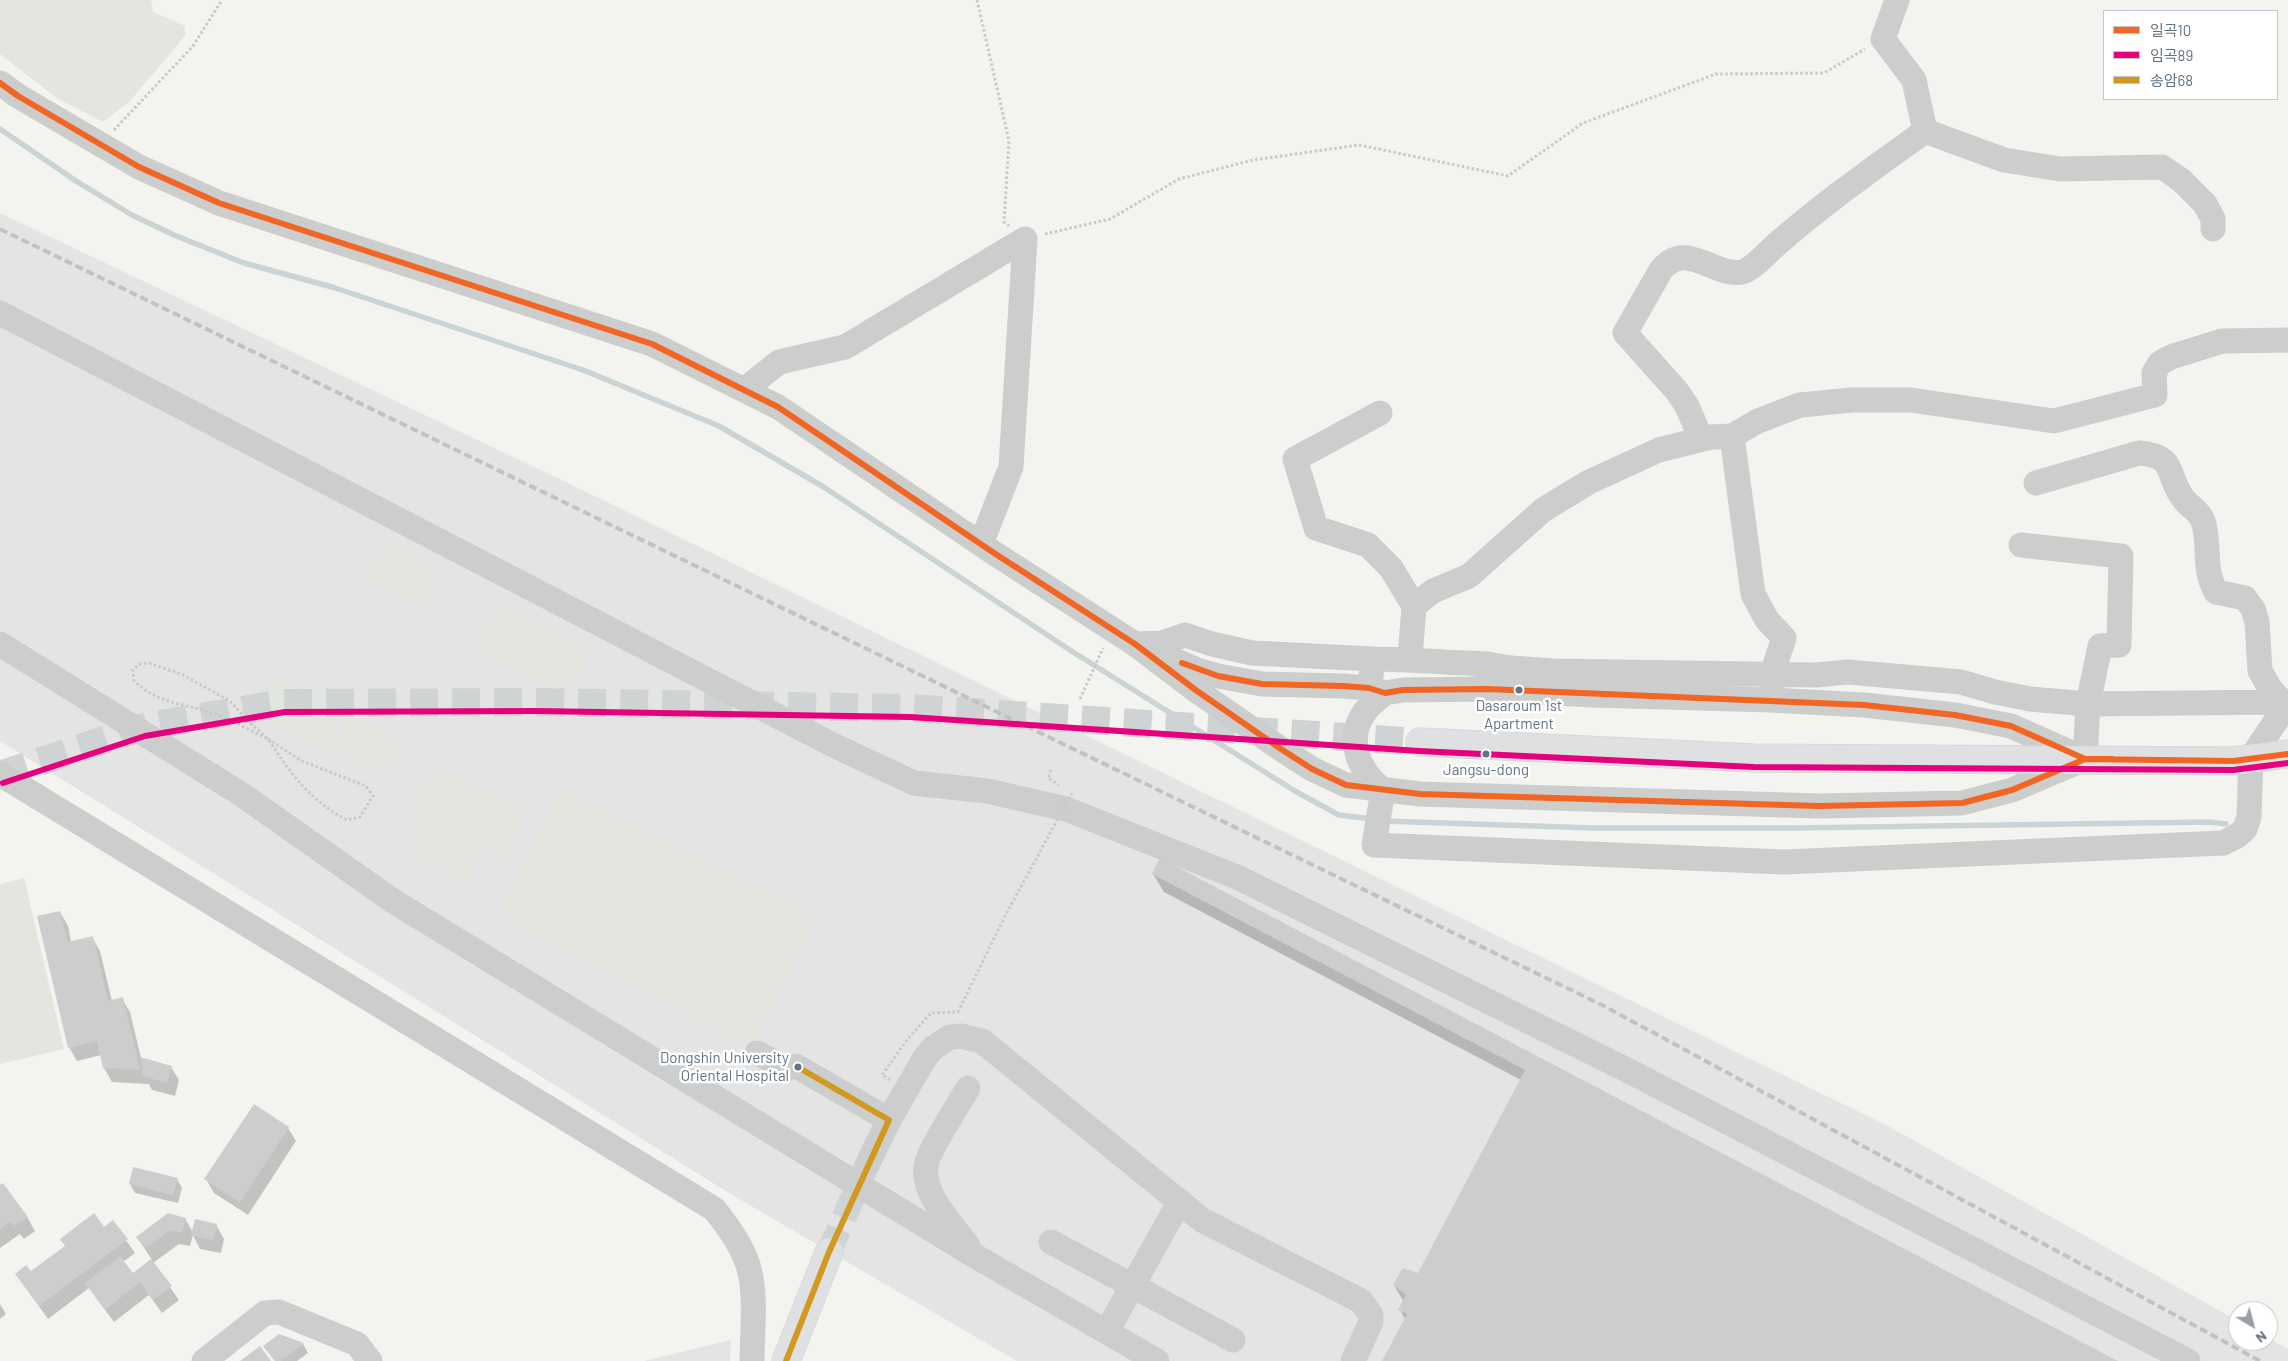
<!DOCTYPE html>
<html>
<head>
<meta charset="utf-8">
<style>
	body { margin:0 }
	#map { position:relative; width:2288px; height:1361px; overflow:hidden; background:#f3f3f0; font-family:Barlow,"Noto Sans KR",sans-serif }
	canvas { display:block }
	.legend { position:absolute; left:2103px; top:10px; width:175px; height:90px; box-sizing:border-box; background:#fff; border:1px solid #c0c7cd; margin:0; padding:6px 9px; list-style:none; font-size:15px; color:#627381 }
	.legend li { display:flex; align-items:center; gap:10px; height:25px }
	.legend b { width:25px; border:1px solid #c0c7cd }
	.north { position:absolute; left:2228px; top:1301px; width:50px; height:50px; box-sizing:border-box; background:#fff; border:1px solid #c0c7cd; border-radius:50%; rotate:143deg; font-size:14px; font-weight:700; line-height:20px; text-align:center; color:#627381 }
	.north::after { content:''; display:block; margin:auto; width:18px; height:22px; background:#95a0a8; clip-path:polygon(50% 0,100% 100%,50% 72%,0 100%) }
</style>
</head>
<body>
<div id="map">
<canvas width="2288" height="1361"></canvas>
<ul class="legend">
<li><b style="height:6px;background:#f26522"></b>일곡10</li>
<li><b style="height:6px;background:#e5007d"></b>임곡89</li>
<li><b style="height:6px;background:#d29920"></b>송암68</li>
</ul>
<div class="north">N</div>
</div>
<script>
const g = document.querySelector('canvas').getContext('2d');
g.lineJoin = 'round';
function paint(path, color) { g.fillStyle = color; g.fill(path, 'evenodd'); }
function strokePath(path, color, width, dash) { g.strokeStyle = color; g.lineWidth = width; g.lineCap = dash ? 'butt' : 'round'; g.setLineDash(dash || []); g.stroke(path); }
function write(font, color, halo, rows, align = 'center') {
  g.font = font + ' Barlow,sans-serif'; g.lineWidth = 5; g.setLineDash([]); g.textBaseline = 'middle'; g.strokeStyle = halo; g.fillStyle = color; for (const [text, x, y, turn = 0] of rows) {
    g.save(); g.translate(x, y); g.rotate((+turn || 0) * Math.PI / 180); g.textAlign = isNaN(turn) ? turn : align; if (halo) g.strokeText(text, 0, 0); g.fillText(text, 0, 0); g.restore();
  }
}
const built = new Path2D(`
	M 0,213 L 570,484 L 1888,1126 L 2238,1321 L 2238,1341 L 2268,1341 L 2268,1338 L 2288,1349 L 2288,1361 L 1017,1361 L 729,1193 L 0,741 Z
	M 731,1340 L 730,1361 L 644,1361 Z`);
const green = new Path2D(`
	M 0,0 L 151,0 L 153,12 L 185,26 L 185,36 L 129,102 L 103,122 L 58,99 L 0,54 Z
	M 384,542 L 441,571 L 422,607 L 365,577 Z
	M 498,601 L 592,649 L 567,697 L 474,650 Z
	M 277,676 L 342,710 L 322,749 L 256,716 Z
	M 350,713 L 408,743 L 389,778 L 332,749 Z
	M 433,764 L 527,811 L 502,859 L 409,812 Z
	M 563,788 L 817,919 L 751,1046 L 497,914 Z
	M 423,826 L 479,856 L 465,881 L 409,851 Z
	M 24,878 L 64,1049 L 0,1064 L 0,884 Z`);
const shadow = new Path2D(`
	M 1153,874 L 2116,1361 L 1383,1361 L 1405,1319 L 1400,1310 L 1404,1302 L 1394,1285 L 1418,1275 L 1521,1080 L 1164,892 Z
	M 60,912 L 68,926 L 71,942 L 92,937 L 100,951 L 112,1001 L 122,999 L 130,1012 L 141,1058 L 171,1067 L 179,1080 L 175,1096 L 152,1090 L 149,1084 L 112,1082 L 104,1068 L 101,1055 L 77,1061 L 69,1047 Z
	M 288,1128 L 296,1141 L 248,1215 L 214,1193 L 206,1179 Z
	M 177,1179 L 182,1188 L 178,1203 L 135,1193 L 130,1184 Z
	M 0,1187 L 27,1217 L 35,1231 L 24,1239 L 20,1234 L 0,1248 Z
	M 185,1219 L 193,1232 L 216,1225 L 224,1239 L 221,1253 L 200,1249 L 193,1235 L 190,1246 L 179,1244 L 153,1263 L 179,1300 L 162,1313 L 149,1295 L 114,1322 L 89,1288 L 48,1319 L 16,1274 L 31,1273 L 113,1222 L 135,1253 L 123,1262 L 133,1274 L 152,1260 L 138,1238 Z
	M 0,1304 L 6,1314 L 0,1319 Z
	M 279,1335 L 303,1344 L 308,1353 L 297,1361 L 275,1361 L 265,1346 Z`);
const stream = new Path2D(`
	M 0,129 L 76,181 L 132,215 L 174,235 L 244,263 L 332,287 L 583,370 L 719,426 L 822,486 L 1073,652 L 1295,791 L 1339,815 L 1373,819
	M 1384,821 L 1593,828 L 1795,828 L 2209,822 L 2226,824`);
const building = new Path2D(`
	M 1160,858 L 2118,1361 L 1382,1361 L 1407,1314 L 1398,1310 L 1406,1295 L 1393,1285 L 1403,1268 L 1418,1273 L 1525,1070 L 1152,874 Z
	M 60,911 L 68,942 L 93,936 L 108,1001 L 123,997 L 140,1070 L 103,1068 L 97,1041 L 68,1048 L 37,916 Z
	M 140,1057 L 172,1066 L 167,1083 L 143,1076 Z
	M 254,1104 L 289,1127 L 240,1202 L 204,1179 Z
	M 133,1167 L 178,1178 L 173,1195 L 129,1184 Z
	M 3,1183 L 28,1217 L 15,1226 L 11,1221 L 0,1229 L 0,1185 Z
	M 94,1213 L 104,1227 L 113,1220 L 128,1239 L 39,1306 L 15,1274 L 26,1265 L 31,1271 L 65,1246 L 60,1239 Z
	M 168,1213 L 186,1218 L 182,1233 L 170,1230 L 145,1249 L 136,1237 Z
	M 195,1219 L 217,1224 L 213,1240 L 191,1235 Z
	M 120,1256 L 133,1273 L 151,1259 L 172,1286 L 153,1300 L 140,1282 L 105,1310 L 85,1283 Z
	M 279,1334 L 304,1343 L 281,1361 L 275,1361 L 263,1346 Z
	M 260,1346 L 271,1361 L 240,1361 Z`);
const minorTunnel = new Path2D(`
	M 829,1252 L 867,1165`);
const majorTunnel = new Path2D(`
	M 0,775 L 143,727 L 284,703 L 537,702 L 910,708 L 1420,742`);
const path = new Path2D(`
	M 977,0 L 1009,141 L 1004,222 L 1009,226
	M 114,130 L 193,46 L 222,0
	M 1045,234 L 1110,219 L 1179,179 L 1253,160 L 1359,145 L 1508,176 L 1583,123 L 1716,74 L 1824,73 L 1865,49
	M 149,663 L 181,674 L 230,701 L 248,721 L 268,739 C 250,730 231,720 212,713 C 184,703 158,704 134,681 L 133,670 L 139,664 Z
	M 1080,699 L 1103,648
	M 268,739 L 302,761 L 366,786 L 373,796 L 360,817 L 347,820 C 308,799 292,775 268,739 Z
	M 1051,770 L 1048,778 L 1059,785
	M 890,1080 L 882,1075 L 907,1040 L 931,1013 L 958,1012`);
const minor = new Path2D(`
	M 1897,0 L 1883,39 L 1914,80 L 1925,131
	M 0,83 L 18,96 L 139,167 L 219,203 L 652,344 L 778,407 L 994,553 L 1135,644 L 1197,691 L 1281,749 L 1312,769 L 1346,785 L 1420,794 L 1819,806 L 1962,803 L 2012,790 L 2080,761
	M 0,313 L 833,745 L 914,783 L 987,791 L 1066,809 L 1237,877 L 1629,1071 L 2188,1361
	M 744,390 L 779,362 L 845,347 L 1025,239
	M 1380,413 L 1295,459 L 1316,528 L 1368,545 L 1391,568 L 1414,606 L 1410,659
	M 1732,436 L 1753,594 L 1767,620 L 1784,638 L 1774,668 L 1772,690
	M 1701,439 L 1687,406 L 1676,390 L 1625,333 L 1661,270 C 1686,239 1713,277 1742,272 C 1752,270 1769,251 1777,244 C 1824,203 1875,167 1925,131 L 2004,160 L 2060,169 L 2162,167 L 2181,180 L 2205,204 L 2213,219 L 2213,229
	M 2036,483 L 2139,453 C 2178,456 2165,475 2183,498 C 2189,507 2199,510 2203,521 C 2211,544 2202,567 2216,592 L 2245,598 L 2253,609 L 2257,622 L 2260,671 L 2271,690 L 2286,706
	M 981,544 L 1011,467 L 1025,239
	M 2021,545 L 2121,556 L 2119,645 L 2100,646 L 2088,704 L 2085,759
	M 1414,606 L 1433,591 L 1469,576 L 1543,510 L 1589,482 L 1659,450 L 1711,437 L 1732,436 L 1758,421 L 1800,405 L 1852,400 L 1911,400 L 2054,421 L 2155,395 L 2154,373 L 2160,363 L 2171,357 L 2222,341 L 2288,340
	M 0,644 L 241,794 L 393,901 L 975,1256 L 1157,1361
	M 1140,644 L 1162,643 L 1185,635 L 1212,644 L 1252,653 L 1373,659
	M 1167,657 L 1197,670 L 1218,676 L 1262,684 L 1343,686 L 1369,688 L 1385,693 L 1403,690 L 1487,689 L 1592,695 L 1771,700 L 1864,705 L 1955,715 L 2011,726 L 2085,759
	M 1487,664 L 1511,668 L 1553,671 L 1816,675 L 1848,672 L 1961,682 L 1995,692 L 2030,699 L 2088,704 L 2282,702
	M 1371,676 L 1373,659 C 1411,659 1448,663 1487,664 L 1487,681
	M 0,774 L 714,1209 C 728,1226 741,1244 748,1265 C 757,1294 752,1331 752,1361
	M 1383,790 L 1374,845 L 1784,862 L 2223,843 L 2237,836 L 2245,829 L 2249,817 L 2251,758 L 2288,703
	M 1383,790 C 1358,771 1344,737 1367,709 C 1372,703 1379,698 1385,693
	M 757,1053 L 786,1068 L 796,1066 L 889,1120
	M 968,1088 C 960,1102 927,1153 926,1166 C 922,1195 952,1224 968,1246
	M 868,1163 L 889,1120 L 924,1059 L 933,1048 L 950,1037 L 961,1036 L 982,1041 L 1202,1220 L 1361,1301 L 1371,1315 L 1371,1322 L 1353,1361
	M 1051,1242 L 1233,1340
	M 1107,1331 L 1180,1201
	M 204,1361 L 265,1313 L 279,1312 L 357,1344 L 370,1361`);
const major = new Path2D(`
	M 1420,742 L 1754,758 L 2233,761 L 2288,754
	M 786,1361 L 829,1252`);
const rail = new Path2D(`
	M 0,229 L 1604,1006 L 2260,1361`);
const pathBridge = new Path2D(`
	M 958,1012 L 1005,916 L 1072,793`);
const bus1 = new Path2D(`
	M 0,83 L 18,96 L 139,167 L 219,203 L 652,344 L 778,407 L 994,553 L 1135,644 L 1197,691 L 1281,749 L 1312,769 L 1346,785 L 1420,794 L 1819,806 L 1962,803 L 2012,790 L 2085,759 L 2233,761 L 2288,754
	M 1182,663 L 1218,676 L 1262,684 L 1343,686 L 1369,688 L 1385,693 L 1403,690 L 1487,689 L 1864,705 L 1955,715 L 2011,726 L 2085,759 L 2113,759`);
const bus2 = new Path2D(`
	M 3,783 L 145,736 L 285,712 L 537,711 L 910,717 L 1419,751 L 1754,767 L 2233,770 L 2288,763`);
const bus3 = new Path2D(`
	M 796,1066 L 889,1120
	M 786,1361 L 829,1252 L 889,1120`);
const markers = [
	[1519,690,4.5,"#627381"],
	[1486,754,4.5,"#627381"],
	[798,1067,4.5,"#627381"]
];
const busNames = [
	["Dasaroum 1st",1519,706],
	["Apartment",1519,724],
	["Jangsu-dong",1486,770],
	["Dongshin University",789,1058,"right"],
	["Oriental Hospital",789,1076,"right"]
];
paint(built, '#e3e4e3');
paint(green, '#e2e6de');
paint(shadow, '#0003');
strokePath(stream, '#cbd4d5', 5.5);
paint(building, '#cccece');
strokePath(minorTunnel, '#cfd3d4', 25, [25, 12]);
strokePath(majorTunnel, '#cfd3d4', 28, [28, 14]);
strokePath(major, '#cfd0cf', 29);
strokePath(path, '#c8c9ca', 3, [2.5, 2.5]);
strokePath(minor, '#cccdcd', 25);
strokePath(major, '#dfe0e1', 28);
strokePath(rail, '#c1c2c2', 4, [8, 4]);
strokePath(pathBridge, '#c8c9ca', 3, [2.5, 2.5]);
strokePath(bus1, '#f26522', 6);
strokePath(bus2, '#e5007d', 6);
strokePath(bus3, '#d29920', 6);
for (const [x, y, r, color] of markers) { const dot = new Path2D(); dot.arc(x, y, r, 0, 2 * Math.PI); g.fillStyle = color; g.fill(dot); strokePath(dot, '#fff', 2); }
write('15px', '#627381', '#fff', busNames);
</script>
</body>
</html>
